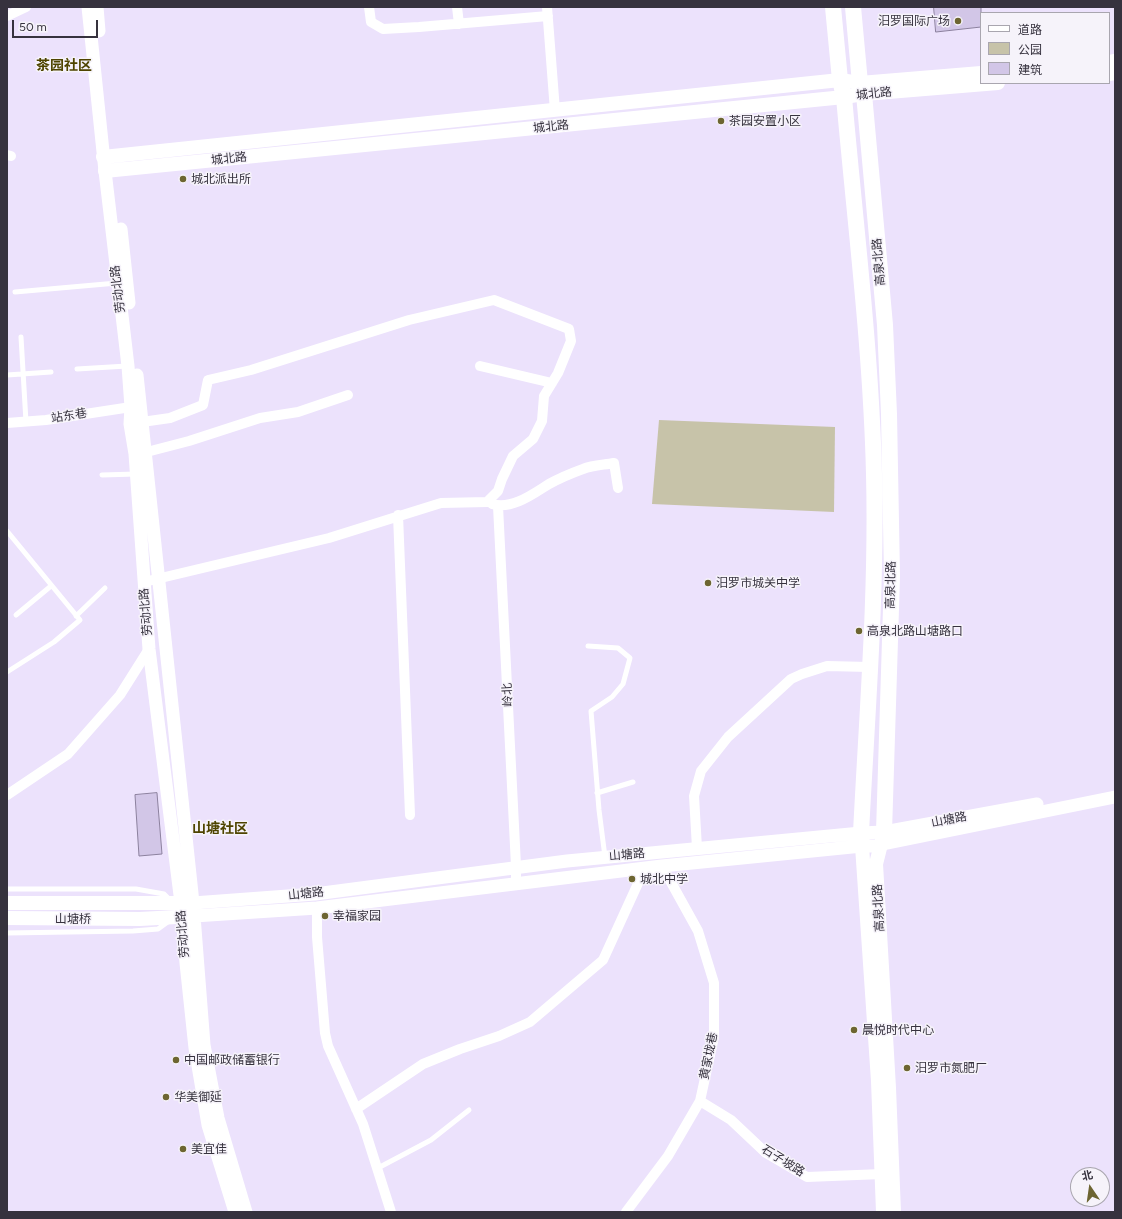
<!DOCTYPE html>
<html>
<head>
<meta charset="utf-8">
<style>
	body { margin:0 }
	#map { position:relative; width:1122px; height:1219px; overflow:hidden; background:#ece2fc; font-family:Figtree,"Noto Sans SC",sans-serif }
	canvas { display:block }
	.frame { position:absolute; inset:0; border:8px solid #36323e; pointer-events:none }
	.legend { position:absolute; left:980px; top:12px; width:130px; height:72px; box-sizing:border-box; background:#f6f3fa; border:1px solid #a9a6af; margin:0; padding:5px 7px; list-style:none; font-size:12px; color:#36323e }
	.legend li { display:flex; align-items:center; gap:8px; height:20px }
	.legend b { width:20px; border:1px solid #a9a6af }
	.north { position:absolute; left:1070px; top:1167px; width:40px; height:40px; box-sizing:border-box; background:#f6f3fa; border:1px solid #a9a6af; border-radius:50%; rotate:347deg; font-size:11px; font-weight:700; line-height:16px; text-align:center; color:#36323e }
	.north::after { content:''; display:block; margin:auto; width:14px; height:18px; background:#6d6531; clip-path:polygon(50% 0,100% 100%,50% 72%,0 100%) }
	.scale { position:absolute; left:12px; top:20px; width:86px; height:18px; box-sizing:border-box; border:2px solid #36323e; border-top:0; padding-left:5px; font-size:12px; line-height:14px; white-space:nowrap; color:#36323e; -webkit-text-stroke:3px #f6f3fa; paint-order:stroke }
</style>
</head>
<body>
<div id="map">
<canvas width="1122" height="1219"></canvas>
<div class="frame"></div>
<ul class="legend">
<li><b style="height:5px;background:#fff"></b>道路</li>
<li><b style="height:11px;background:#c7c3a9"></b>公园</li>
<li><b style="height:11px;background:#d2c6e7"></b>建筑</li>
</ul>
<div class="north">北</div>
<div class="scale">50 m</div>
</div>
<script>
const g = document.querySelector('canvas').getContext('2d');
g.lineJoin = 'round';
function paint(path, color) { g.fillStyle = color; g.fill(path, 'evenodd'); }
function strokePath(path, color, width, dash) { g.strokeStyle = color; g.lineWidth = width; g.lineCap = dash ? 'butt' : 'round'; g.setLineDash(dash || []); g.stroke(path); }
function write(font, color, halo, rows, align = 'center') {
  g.font = font + ' Figtree,"Noto Sans SC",sans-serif'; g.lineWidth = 3; g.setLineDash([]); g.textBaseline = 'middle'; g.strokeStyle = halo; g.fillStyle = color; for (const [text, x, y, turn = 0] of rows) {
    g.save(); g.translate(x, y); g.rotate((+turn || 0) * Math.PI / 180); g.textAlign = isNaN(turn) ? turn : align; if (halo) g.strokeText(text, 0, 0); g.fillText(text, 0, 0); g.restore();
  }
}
const green = new Path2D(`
	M 659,420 L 835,427 L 834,512 L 652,504 Z`);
const building = new Path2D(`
	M 934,7 L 981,7 L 981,27 L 936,32 Z
	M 157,793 L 162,854 L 139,856 L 135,795 Z`);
const service = new Path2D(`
	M 15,292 L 117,283
	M 21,337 L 26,422
	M 77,369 L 127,366
	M 7,375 L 51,372
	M 102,475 L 136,474
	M 7,531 L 80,620 L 54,642 L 7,672
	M 16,615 L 51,586
	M 76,616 L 105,588
	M 588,646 L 618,648 L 630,658 L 623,684 L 612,697 L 591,711 L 599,810 L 605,857
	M 597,793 L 633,782
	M 7,889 L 136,889 L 164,894 L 171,901
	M 7,933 L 133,931 L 158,929 L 169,921
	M 378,1168 L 431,1140 L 469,1110`);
const minor = new Path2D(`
	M 369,7 L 371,22 L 383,29 L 419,27 L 548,16
	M 457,7 L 459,24
	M 547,7 L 555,111
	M 7,16 L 26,7
	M 7,155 L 11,156
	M 480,366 L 552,383
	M 7,423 L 46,420 L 131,407
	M 135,423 L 170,418 L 203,405 L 208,380 L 251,370 L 409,320 L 494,300 L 569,329 L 571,341 L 558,373 L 544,396 L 542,421 L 533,439 L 513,456 L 502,479 L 498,491 L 487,502 L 441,503 L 329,538 L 144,582
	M 139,454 L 189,441 L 260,418 L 298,412 L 348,395
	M 492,504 C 512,510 533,494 549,484 C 560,478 572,473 583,469 C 593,465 604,465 614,463 L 618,488
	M 498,506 L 516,866 L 516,884
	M 398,515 L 410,815
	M 7,795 L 68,754 L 120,695 L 149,649
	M 697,848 L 694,796 L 701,771 L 728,737 L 791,679 L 802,674 L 827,666 L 869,667
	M 317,908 L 317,937 L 325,1033 L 328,1046 L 363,1124 L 391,1212
	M 700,1101 L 731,1120 L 766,1153 L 807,1177 L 882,1174
	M 356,1109 L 423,1064 L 460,1049 L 499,1036 L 530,1022 L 603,960 L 645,868
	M 626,1212 L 668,1156 L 700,1101 L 714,1037 L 714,983 L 698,931 L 662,866`);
const tertiary = new Path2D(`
	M 88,7 L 105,171 L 128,366 L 131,407 L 130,424 L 135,454 L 149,649 L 181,903 L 186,963 L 195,1048 L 208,1125 L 235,1212
	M 97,7 L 99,31
	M 121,229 L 129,303
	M 137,375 L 193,903 L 204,1045 L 218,1118 L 246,1212
	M 193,903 L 315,894 L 567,861 L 861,833 L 884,832 L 1037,804
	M 194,916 L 317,908 L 662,866 L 862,846 L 880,846 L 883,844 L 1115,797`);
const secondary = new Path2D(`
	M 1109,62 L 1115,61
	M 1109,74 L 1115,73
	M 103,157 L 840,80 L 860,83 L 981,73
	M 105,171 L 844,97 L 864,94 L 998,83
	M 884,832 L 876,864 L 889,1088 L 894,1212
	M 862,846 L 878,1081 L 883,1212
	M 7,903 L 193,903
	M 7,918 L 140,919 L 194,916`);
const primary = new Path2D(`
	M 833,7 L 840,80 L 844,97 C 855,222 871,349 874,474 C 877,593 867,713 861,833 L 862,846
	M 853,7 L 860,83 L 864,94 L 885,325 L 889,414 L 892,576 L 884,832`);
const markers = [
	[958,21,4,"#6d6531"],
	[721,121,4,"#6d6531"],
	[183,179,4,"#6d6531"],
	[708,583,4,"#6d6531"],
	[859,631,4,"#6d6531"],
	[632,879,4,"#6d6531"],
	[325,916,4,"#6d6531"],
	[854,1030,4,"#6d6531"],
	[176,1060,4,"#6d6531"],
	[907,1068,4,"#6d6531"],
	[166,1097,4,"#6d6531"],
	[183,1149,4,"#6d6531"]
];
const poiNames = [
	["汨罗国际广场",950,21,"right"],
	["茶园安置小区",729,121],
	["城北派出所",191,179],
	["汨罗市城关中学",716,583],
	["高泉北路山塘路口",867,631],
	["城北中学",640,879],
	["幸福家园",333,916],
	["晨悦时代中心",862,1030],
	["中国邮政储蓄银行",184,1060],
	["汨罗市氮肥厂",915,1068],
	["华美御延",174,1097],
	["美宜佳",191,1149]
];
const streetNames = [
	["城北路",874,94,-6],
	["城北路",551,127,-6],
	["城北路",229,159,-6],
	["高泉北路",879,262,-95],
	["劳动北路",118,289,-97],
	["站东巷",69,416,-9],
	["高泉北路",891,585,-89],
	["劳动北路",146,612,-95],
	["岭北",508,695,-93],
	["山塘路",949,820,-11],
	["山塘路",627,855,-5],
	["山塘路",306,894,-6],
	["高泉北路",879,908,-93],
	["山塘桥",73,919],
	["劳动北路",183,934,-95],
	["黄家垅巷",709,1056,-79],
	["石子坡路",783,1161,32]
];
const quarterNames = [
	["茶园社区",64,66],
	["山塘社区",220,829]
];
paint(green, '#c7c3a9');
paint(building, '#d2c6e7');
strokePath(building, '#8c819e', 1);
strokePath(service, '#fff', 5);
strokePath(minor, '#fff', 10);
strokePath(tertiary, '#fff', 13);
strokePath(secondary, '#fff', 14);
strokePath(primary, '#fff', 16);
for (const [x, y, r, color] of markers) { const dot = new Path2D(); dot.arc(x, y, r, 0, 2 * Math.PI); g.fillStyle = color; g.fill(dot); strokePath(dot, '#f6f3fa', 1.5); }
write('12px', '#36323e', '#f6f3fa', poiNames, 'left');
write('12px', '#36323e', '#f6f3fa', streetNames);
write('bold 14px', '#4e4400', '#f6f3fa', quarterNames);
</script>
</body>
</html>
